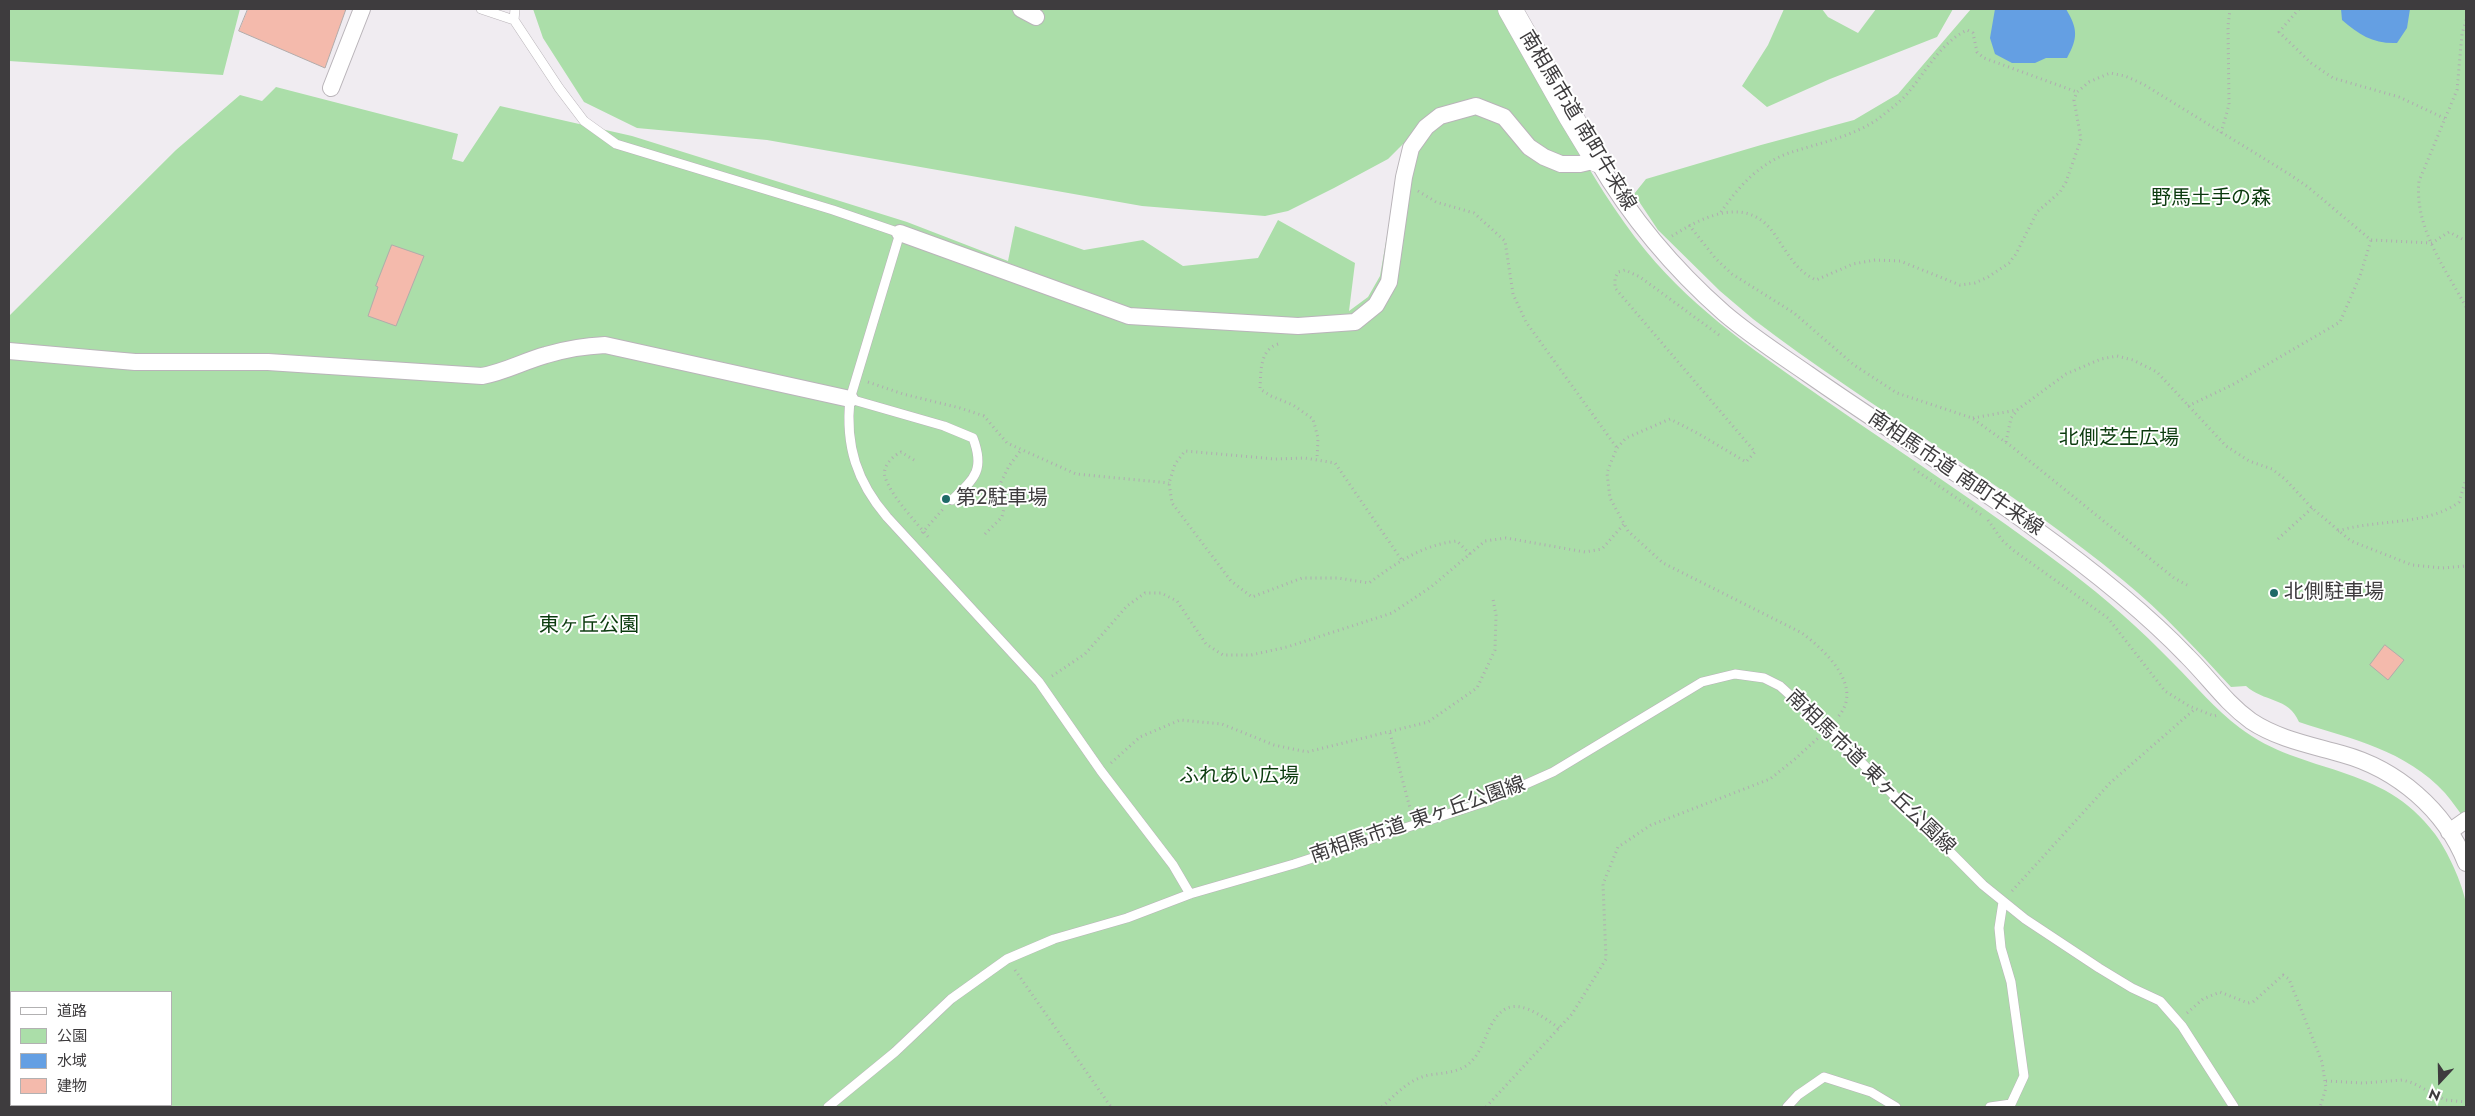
<!DOCTYPE html>
<html>
<head>
<meta charset="utf-8">
<style>
	body { margin:0 }
	#map { position:relative; width:2475px; height:1116px; overflow:hidden; background:#f0ecf1; font-family:Jost,"Noto Sans JP",sans-serif }
	canvas { display:block }
	.frame { position:absolute; inset:0; border:10px solid #3e3c3e; pointer-events:none }
	.legend { position:absolute; left:10px; top:991px; width:162px; height:115px; box-sizing:border-box; background:#fff; border:1px solid #b2b1b2; margin:0; padding:6px 9px; list-style:none; font-size:15px; color:#3e3c3e }
	.legend li { display:flex; align-items:center; gap:10px; height:25px }
	.legend b { width:25px; border:1px solid #b2b1b2 }
	.north { position:absolute; left:2415px; top:1056px; width:50px; height:50px; -webkit-text-stroke:4px #fff; paint-order:stroke; rotate:201deg; font-size:14px; font-weight:700; line-height:20px; text-align:center; color:#3e3c3e }
	.north::after { content:''; display:block; margin:auto; width:18px; height:22px; background:#3e3c3e; clip-path:polygon(50% 0,100% 100%,50% 72%,0 100%) }
</style>
</head>
<body>
<div id="map">
<canvas width="2475" height="1116"></canvas>
<div class="frame"></div>
<ul class="legend">
<li><b style="height:6px;background:#fff"></b>道路</li>
<li><b style="height:14px;background:#abdea9"></b>公園</li>
<li><b style="height:14px;background:#649fe3"></b>水域</li>
<li><b style="height:14px;background:#f4baac"></b>建物</li>
</ul>
<div class="north">N</div>
</div>
<script>
const g = document.querySelector('canvas').getContext('2d');
g.lineJoin = 'round';
function paint(path, color) { g.fillStyle = color; g.fill(path, 'evenodd'); }
function strokePath(path, color, width, dash) { g.strokeStyle = color; g.lineWidth = width; g.lineCap = dash ? 'butt' : 'round'; g.setLineDash(dash || []); g.stroke(path); }
function write(font, color, halo, rows, align = 'center') {
  g.font = font + ' Jost,"Noto Sans JP",sans-serif'; g.lineWidth = 4; g.setLineDash([]); g.textBaseline = 'middle'; g.strokeStyle = halo; g.fillStyle = color; for (const [text, x, y, turn = 0] of rows) {
    g.save(); g.translate(x, y); g.rotate((+turn || 0) * Math.PI / 180); g.textAlign = isNaN(turn) ? turn : align; if (halo) g.strokeText(text, 0, 0); g.fillText(text, 0, 0); g.restore();
  }
}
const green = new Path2D(`
	M 9,9 L 240,9 L 223,75 L 9,61 Z
	M 533,9 L 1504,9 C 1547,91 1587,178 1646,251 C 1696,312 1761,355 1825,400 C 1906,456 1989,510 2068,570 C 2105,598 2140,629 2173,663 C 2195,685 2215,709 2240,728 C 2303,776 2382,762 2435,834 C 2447,850 2463,884 2466,904 C 2469,924 2466,947 2466,967 C 2466,1014 2466,1060 2466,1107 L 9,1107 L 9,316 L 176,150 L 240,95 L 262,101 L 276,87 L 458,134 L 452,159 L 463,162 L 500,106 L 632,136 L 907,222 L 1008,261 L 1015,226 L 1084,250 L 1143,240 L 1183,266 L 1258,258 L 1278,220 L 1355,263 L 1349,311 L 1368,297 L 1380,276 L 1403,144 L 1388,159 L 1334,188 L 1288,211 L 1265,216 L 1142,206 L 767,140 L 637,128 L 584,102 L 543,38 ZM 11,992 L 171,992 L 171,1105 L 11,1105 Z
	M 1784,9 L 1822,9 L 1828,17 L 1858,33 L 1876,9 L 1953,9 L 1937,37 L 1830,79 L 1767,107 L 1742,86 L 1768,45 Z
	M 1971,9 L 2466,9 L 2466,820 C 2459,812 2453,802 2445,793 C 2406,750 2351,739 2299,722 C 2289,697 2263,702 2246,686 L 2231,687 C 2197,650 2163,613 2124,581 C 2007,484 1873,411 1753,319 L 1720,291 L 1658,230 L 1634,194 L 1646,179 L 1761,145 L 1854,120 L 1898,94 Z`);
const water = new Path2D(`
	M 1995,9 L 2066,9 C 2078,29 2078,38 2067,58 L 2046,58 L 2035,63 L 2012,63 L 1995,54 L 1990,38 Z
	M 2341,9 L 2410,9 L 2407,28 L 2397,43 C 2374,44 2359,35 2342,20 Z`);
const building = new Path2D(`
	M 248,9 L 346,9 L 325,68 L 239,31 Z
	M 392,245 L 424,256 L 396,326 L 368,316 L 378,287 L 376,286 Z
	M 2385,645 L 2404,660 L 2388,680 L 2370,665 Z`);
const path = new Path2D(`
	M 2299,9 L 2279,32 L 2311,63 L 2333,78 L 2399,97 L 2446,119
	M 2466,20 L 2462,34 L 2457,90 L 2419,181 C 2414,227 2445,268 2466,307
	M 2221,133 L 2229,105 L 2228,26 L 2230,9
	M 1418,191 L 1436,202 L 1474,213 L 1505,241 L 1513,294 L 1526,322 L 1617,448
	M 1721,212 C 1738,187 1760,163 1789,153 C 1819,143 1852,137 1878,119 C 1888,111 1899,103 1907,94 C 1926,72 1940,43 1967,30 L 1973,33 L 1977,52 L 1984,58 L 2077,92
	M 1689,225 L 1716,259 L 1732,274 L 1794,313 L 1854,365 L 1897,393 L 1972,418 L 2011,446 L 2174,578 L 2187,585
	M 1672,236 C 1704,216 1748,194 1775,235 C 1787,252 1796,271 1816,280 L 1853,264 L 1875,260 L 1900,261 L 1960,285 L 1975,283 L 1988,277 L 2009,263 L 2016,254 L 2037,212 L 2060,192 L 2066,182 L 2081,139 L 2074,100 L 2077,92 L 2089,82 L 2110,73 L 2125,76 L 2143,84 L 2289,174 L 2308,187 L 2371,240 L 2432,243 L 2449,232 L 2466,241
	M 1719,335 L 1640,277 L 1625,270 L 1618,272 L 1615,278 L 1615,288 L 1755,452 L 1746,462 L 1699,434 L 1670,419 L 1626,438 L 1617,448 L 1611,462 L 1607,473 L 1610,498 L 1628,531 L 1663,563 L 1802,633 C 1827,652 1866,689 1836,719
	M 1278,344 C 1259,350 1261,373 1260,389 L 1271,396 L 1293,405 L 1313,419 L 1318,438 L 1317,460
	M 868,382 L 903,394 L 960,408 L 984,416 L 1007,443 L 1076,474 L 1169,483
	M 2188,406 L 2232,385 L 2340,322 L 2360,276 L 2371,240
	M 1973,418 L 2017,410 L 2066,374 L 2101,359 L 2117,356 L 2133,360 L 2157,372 L 2226,446 L 2249,461 L 2272,469 L 2285,479 L 2312,508 L 2351,541 L 2412,565 L 2442,568 L 2466,566
	M 2006,442 L 2011,418 L 2017,411
	M 914,460 L 901,452 C 893,456 882,466 885,477 C 891,496 916,522 929,538
	M 1914,469 L 1983,516
	M 1988,520 L 2002,540 L 2013,550 L 2108,618 L 2165,691 L 2189,706 L 2214,716 L 2218,715
	M 2338,531 C 2375,519 2428,526 2459,502 L 2466,479
	M 922,533 L 943,509
	M 985,534 L 1002,517 L 1004,508 L 999,486 L 1009,466 L 1021,450
	M 2278,539 L 2312,508
	M 1401,559 L 1335,463 L 1305,458 L 1275,459 L 1185,451 L 1175,464 L 1169,483 L 1172,503 L 1231,581 L 1252,597 L 1302,578 L 1338,578 L 1369,583 C 1396,563 1422,545 1457,541 L 1470,554
	M 1052,676 L 1085,654 L 1127,606 L 1145,593 L 1161,593 L 1177,601 L 1206,644 L 1223,655 L 1251,655 L 1287,647 L 1392,613 L 1431,587 L 1485,541 L 1506,538 L 1585,552 L 1602,549 L 1624,524
	M 1390,733 L 1411,812
	M 1111,763 L 1140,737 L 1180,720 L 1222,724 L 1274,745 L 1307,752 L 1428,722 L 1477,688 L 1495,650 L 1496,615 L 1493,599
	M 2012,891 L 2110,783 L 2196,708
	M 1015,970 L 1111,1107
	M 2187,1013 L 2203,999 L 2220,992 L 2248,1003 L 2253,1002 L 2283,975 L 2289,979 L 2322,1062 L 2326,1088 L 2320,1107
	M 2326,1081 L 2363,1083 L 2403,1080 L 2413,1083 L 2445,1100 L 2466,1102
	M 1382,1107 C 1396,1094 1409,1079 1429,1075 C 1442,1073 1454,1073 1466,1066 C 1477,1058 1482,1046 1487,1034 C 1505,990 1529,1007 1559,1028
	M 1486,1107 L 1572,1014 L 1606,959 L 1603,884 L 1618,847 L 1651,825 L 1770,779 L 1795,759 L 1818,738`);
const lane = new Path2D(`
	M 481,9 L 514,20 L 559,88 L 584,121 L 616,144 L 833,210 L 900,233 L 850,399 C 845,446 857,482 887,517 L 1039,682 L 1101,771 L 1173,865 L 1190,894
	M 514,20 L 515,9
	M 850,399 L 944,426 L 973,438 C 985,470 975,478 952,500
	M 828,1107 L 895,1052 L 951,999 L 1007,959 L 1054,939 L 1127,918 L 1190,894 L 1294,864 L 1488,801 L 1553,772 L 1702,682 L 1735,674 L 1764,678 L 1780,686 L 1837,738 L 1983,885 L 2025,919 L 2099,968 L 2132,988 L 2160,1001 L 2182,1026 L 2234,1107
	M 1787,1107 L 1798,1095 L 1824,1077 L 1871,1092 L 1896,1107
	M 1990,1107 L 2011,1104 L 2024,1076 L 2011,982 L 2001,948 L 1999,928 L 2003,902`);
const street = new Path2D(`
	M 1021,9 L 1036,17
	M 331,88 L 362,9
	M 900,233 L 1129,316 L 1298,326 L 1355,322 L 1376,305 L 1389,282 L 1404,177 L 1411,148 L 1426,127 L 1440,116 L 1476,106 L 1504,117 L 1529,147 L 1544,157 L 1561,164 L 1580,164 L 1597,160 C 1631,218 1674,269 1724,313 C 1751,336 1779,354 1808,374 C 1882,426 1961,474 2034,528 C 2084,564 2145,612 2187,656 C 2210,679 2225,702 2251,721 C 2278,739 2311,745 2342,754 C 2397,769 2445,810 2466,863
	M 9,351 L 135,362 L 268,362 L 482,376 C 505,372 524,361 546,355 C 566,349 584,346 605,345 L 850,399
	M 2449,832 L 2466,820`);
const secondary = new Path2D(`
	M 1510,9 L 1571,117 L 1597,160`);
const markers = [
	[946,499,5,"#1e6a67"],
	[2274,593,5,"#1e6a67"]
];
const streetNames = [
	["南相馬市道 南町牛来線",1577,121,59],
	["南相馬市道 南町牛来線",1955,474,34],
	["南相馬市道 東ヶ丘公園線",1870,773,44],
	["南相馬市道 東ヶ丘公園線",1418,821,-19]
];
const parkNames = [
	["野馬土手の森",2211,199],
	["北側芝生広場",2119,439],
	["東ヶ丘公園",589,626],
	["ふれあい広場",1239,777]
];
const poiNames = [
	["第2駐車場",956,499],
	["北側駐車場",2284,593]
];
paint(green, '#abdea9');
paint(water, '#649fe3');
paint(building, '#f4baac');
strokePath(building, '#b2abaa', 1);
strokePath(lane, '#b9b4b9', 10);
strokePath(street, '#b9b4b9', 18);
strokePath(secondary, '#b9b4b9', 25);
strokePath(path, '#afacb0', 3, [1, 4]);
strokePath(lane, '#fff', 9);
strokePath(street, '#fff', 16);
strokePath(secondary, '#fff', 24);
for (const [x, y, r, color] of markers) { const dot = new Path2D(); dot.arc(x, y, r, 0, 2 * Math.PI); g.fillStyle = color; g.fill(dot); strokePath(dot, '#fff', 2); }
write('20px', '#3e3c3e', '#fff', streetNames);
write('20px', '#0b3b0e', '#fff', parkNames);
write('20px', '#3e3c3e', '#fff', poiNames, 'left');
</script>
</body>
</html>
